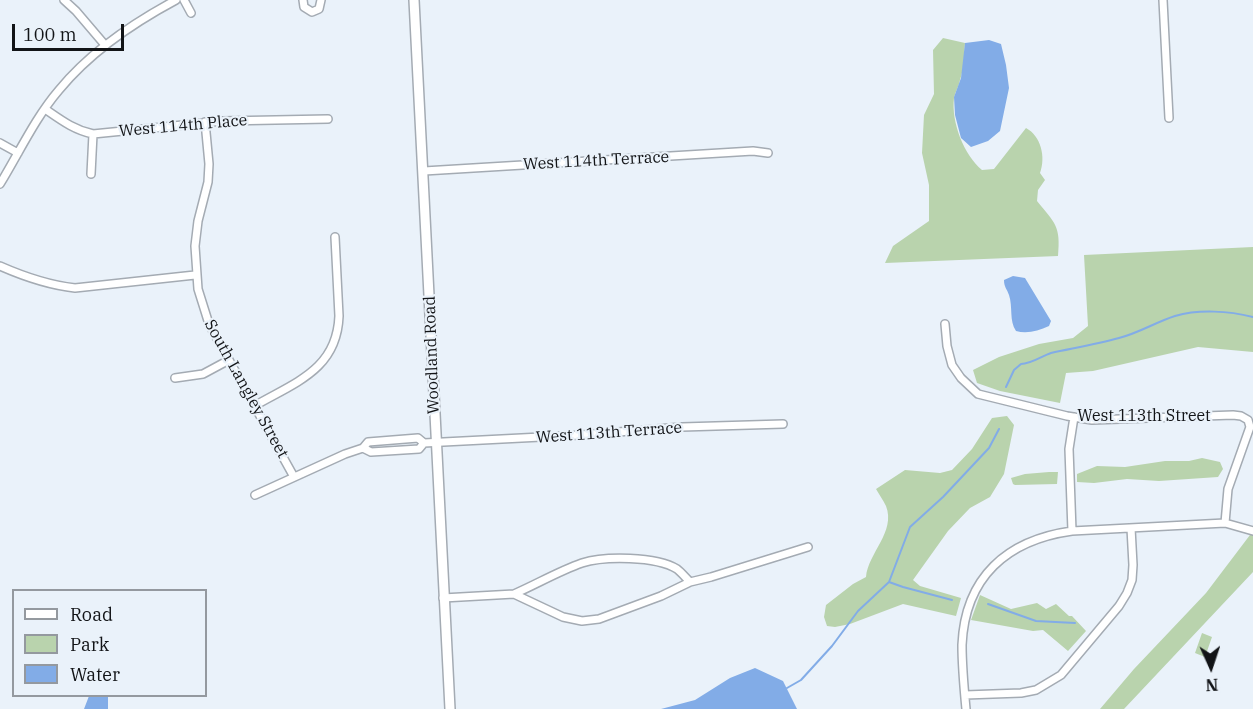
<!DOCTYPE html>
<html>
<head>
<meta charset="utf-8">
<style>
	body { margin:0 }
	#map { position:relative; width:1253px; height:709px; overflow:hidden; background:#eaf2fa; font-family:"IBM Plex Serif",serif }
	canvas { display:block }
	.legend { position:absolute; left:12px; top:589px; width:195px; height:108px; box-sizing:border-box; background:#eaf2fa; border:2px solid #94999f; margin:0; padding:8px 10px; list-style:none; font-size:18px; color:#121417 }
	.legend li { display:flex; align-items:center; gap:12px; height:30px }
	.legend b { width:30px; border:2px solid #94999f }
	.north { position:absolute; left:1181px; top:637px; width:60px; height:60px; -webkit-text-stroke:4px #eaf2fa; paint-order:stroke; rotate:177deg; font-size:16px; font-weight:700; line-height:24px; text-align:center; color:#121417 }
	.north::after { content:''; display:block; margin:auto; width:21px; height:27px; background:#121417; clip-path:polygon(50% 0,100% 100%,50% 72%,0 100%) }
	.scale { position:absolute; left:12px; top:24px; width:112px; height:27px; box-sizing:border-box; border:3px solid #121417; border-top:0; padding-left:8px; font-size:18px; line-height:21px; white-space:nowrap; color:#121417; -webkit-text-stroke:4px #eaf2fa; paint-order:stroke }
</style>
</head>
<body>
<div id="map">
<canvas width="1253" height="709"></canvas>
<ul class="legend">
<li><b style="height:8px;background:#fff"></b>Road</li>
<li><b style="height:16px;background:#b9d3ad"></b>Park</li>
<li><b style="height:16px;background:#82ace7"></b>Water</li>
</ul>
<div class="north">N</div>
<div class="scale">100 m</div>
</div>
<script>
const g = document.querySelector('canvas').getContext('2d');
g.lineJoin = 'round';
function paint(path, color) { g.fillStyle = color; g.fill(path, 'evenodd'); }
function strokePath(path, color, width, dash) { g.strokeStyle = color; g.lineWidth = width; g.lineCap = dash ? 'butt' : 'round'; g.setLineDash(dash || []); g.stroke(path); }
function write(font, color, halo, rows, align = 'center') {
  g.font = font + ' "IBM Plex Serif",serif'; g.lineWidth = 4.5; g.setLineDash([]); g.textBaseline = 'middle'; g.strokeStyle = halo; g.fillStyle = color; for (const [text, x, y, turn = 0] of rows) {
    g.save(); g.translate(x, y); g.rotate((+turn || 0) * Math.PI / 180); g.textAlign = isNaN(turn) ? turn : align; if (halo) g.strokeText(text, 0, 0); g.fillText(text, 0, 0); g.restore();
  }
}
const green = new Path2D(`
	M 943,38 L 965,43 C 964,55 964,69 960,80 C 959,86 955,92 954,98 C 951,122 964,155 982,170 L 994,169 L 1026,128 C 1041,136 1046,157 1040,173 L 1045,180 L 1038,190 L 1037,201 C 1055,223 1061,226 1058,256 L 885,263 L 893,246 L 929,221 L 929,185 L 922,153 L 924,115 L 934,94 L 933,50 Z
	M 1253,247 L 1253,352 L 1198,347 L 1093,371 L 1066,373 L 1060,403 L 1000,391 L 977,383 L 973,370 L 999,357 L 1039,344 L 1073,338 L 1088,326 L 1084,255 Z
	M 1007,416 L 1014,425 L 1004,474 L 990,497 L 970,508 L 948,531 L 913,580 L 920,586 L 961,598 L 956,616 L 903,604 L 850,624 L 835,627 L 827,626 L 824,617 L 826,605 L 853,584 L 866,577 C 868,553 896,532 886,506 C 883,500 879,494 876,489 L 905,470 L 940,473 L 952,470 L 972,449 L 992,418 Z
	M 1202,458 L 1220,462 L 1223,469 L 1218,477 L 1159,481 L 1127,479 L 1094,483 L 1077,482 L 1077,474 L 1097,466 L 1125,467 L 1165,461 L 1189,461 Z
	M 1049,472 L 1058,472 L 1057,484 L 1015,485 L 1013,484 L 1011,478 L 1025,474 Z
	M 1253,531 L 1253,572 L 1124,709 L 1100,709 L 1134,669 L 1206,593 Z
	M 980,595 L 1011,609 L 1037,603 L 1046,609 L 1056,604 L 1069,616 L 1072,616 L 1086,631 L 1068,651 L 1043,630 L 1033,631 L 971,620 Z
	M 1202,633 L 1212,637 L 1205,657 L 1195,653 Z`);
const water = new Path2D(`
	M 989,40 L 1001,44 L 1006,65 L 1009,88 L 1000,131 L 988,141 L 971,147 L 961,138 L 955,115 L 954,97 L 961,78 L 965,43 Z
	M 1013,276 L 1025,278 L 1051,321 L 1049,326 C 1038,331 1027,334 1016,331 C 1009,321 1013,307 1009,295 C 1007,289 1004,287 1004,280 Z
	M 755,668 L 783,681 L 797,709 L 661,709 L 695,700 L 730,678 Z
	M 89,696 L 108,696 L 108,709 L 84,709 Z`);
const stream = new Path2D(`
	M 1006,387 L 1014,370 L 1021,364 C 1031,364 1042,356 1051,353 C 1074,348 1097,344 1119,338 C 1139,333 1156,322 1175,316 C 1199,309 1229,311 1253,317
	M 889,582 L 903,587 L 952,600
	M 988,604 L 1036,621 L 1075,623
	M 787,688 L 801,680 L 832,646 L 858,611 L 889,582 L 910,527 L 943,497 L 989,448 L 999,429`);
const minor = new Path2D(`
	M 64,0 L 76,11 L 105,45
	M 184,0 L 191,13
	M 303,0 L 304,7 L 312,12 L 319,9 L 321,0
	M 1163,0 L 1169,118
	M 45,109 C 61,120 74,130 93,134 L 223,121 L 328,119
	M 205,122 L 209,164 L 208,182 L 198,221 L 195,246 L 198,289 L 209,324 L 294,477
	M 0,143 L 18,153
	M 424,171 L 753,151 L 768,153
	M 91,174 L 93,134
	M 0,184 C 19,153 35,118 59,90 C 91,51 133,23 176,0
	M 0,266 C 25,277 48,285 75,288 L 195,275
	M 945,324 L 947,346 L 952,365 L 961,378 L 978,394 L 1067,416 L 1092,420 L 1233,415 L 1241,416 L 1248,420
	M 175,378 L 203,374 L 229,360
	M 256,405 C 296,382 337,369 339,316 L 335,237
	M 363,448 L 371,452 L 419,449 L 424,443 L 580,435 L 682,427 L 783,424
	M 255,495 L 345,454 L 363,448 L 368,442 L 418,438 L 424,443
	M 1225,523 L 1228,489 L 1250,427 L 1248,420
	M 1072,531 L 1225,523 L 1253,531
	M 514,594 C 537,584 559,571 582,563 C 604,556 656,556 677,569 C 681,572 686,578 690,582
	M 443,598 L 514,594 L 563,617 L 582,621 L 599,619 L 661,596 L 690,582 L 711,577 L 808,547
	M 965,695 L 1021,693 L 1036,690 L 1061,675 L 1119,606 L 1127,593 L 1132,580 L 1133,565 L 1131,528
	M 966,709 C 964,688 962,666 962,645 C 965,577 1007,540 1072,531 L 1069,449 L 1074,417`);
const secondary = new Path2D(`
	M 414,0 C 427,236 437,473 450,709`);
const streetNames = [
	["West 114th Place",183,126,-5],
	["West 114th Terrace",596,161,-3],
	["Woodland Road",432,355,-92],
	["South Langley Street",246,389,61],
	["West 113th Street",1144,416],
	["West 113th Terrace",609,433,-4]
];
paint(green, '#b9d3ad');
paint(water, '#82ace7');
strokePath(stream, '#82ace7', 2);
strokePath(minor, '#a4abb3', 10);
strokePath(secondary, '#a4abb3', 12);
strokePath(minor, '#fff', 7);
strokePath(secondary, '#fff', 9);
write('16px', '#121417', '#eaf2fa', streetNames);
</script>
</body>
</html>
